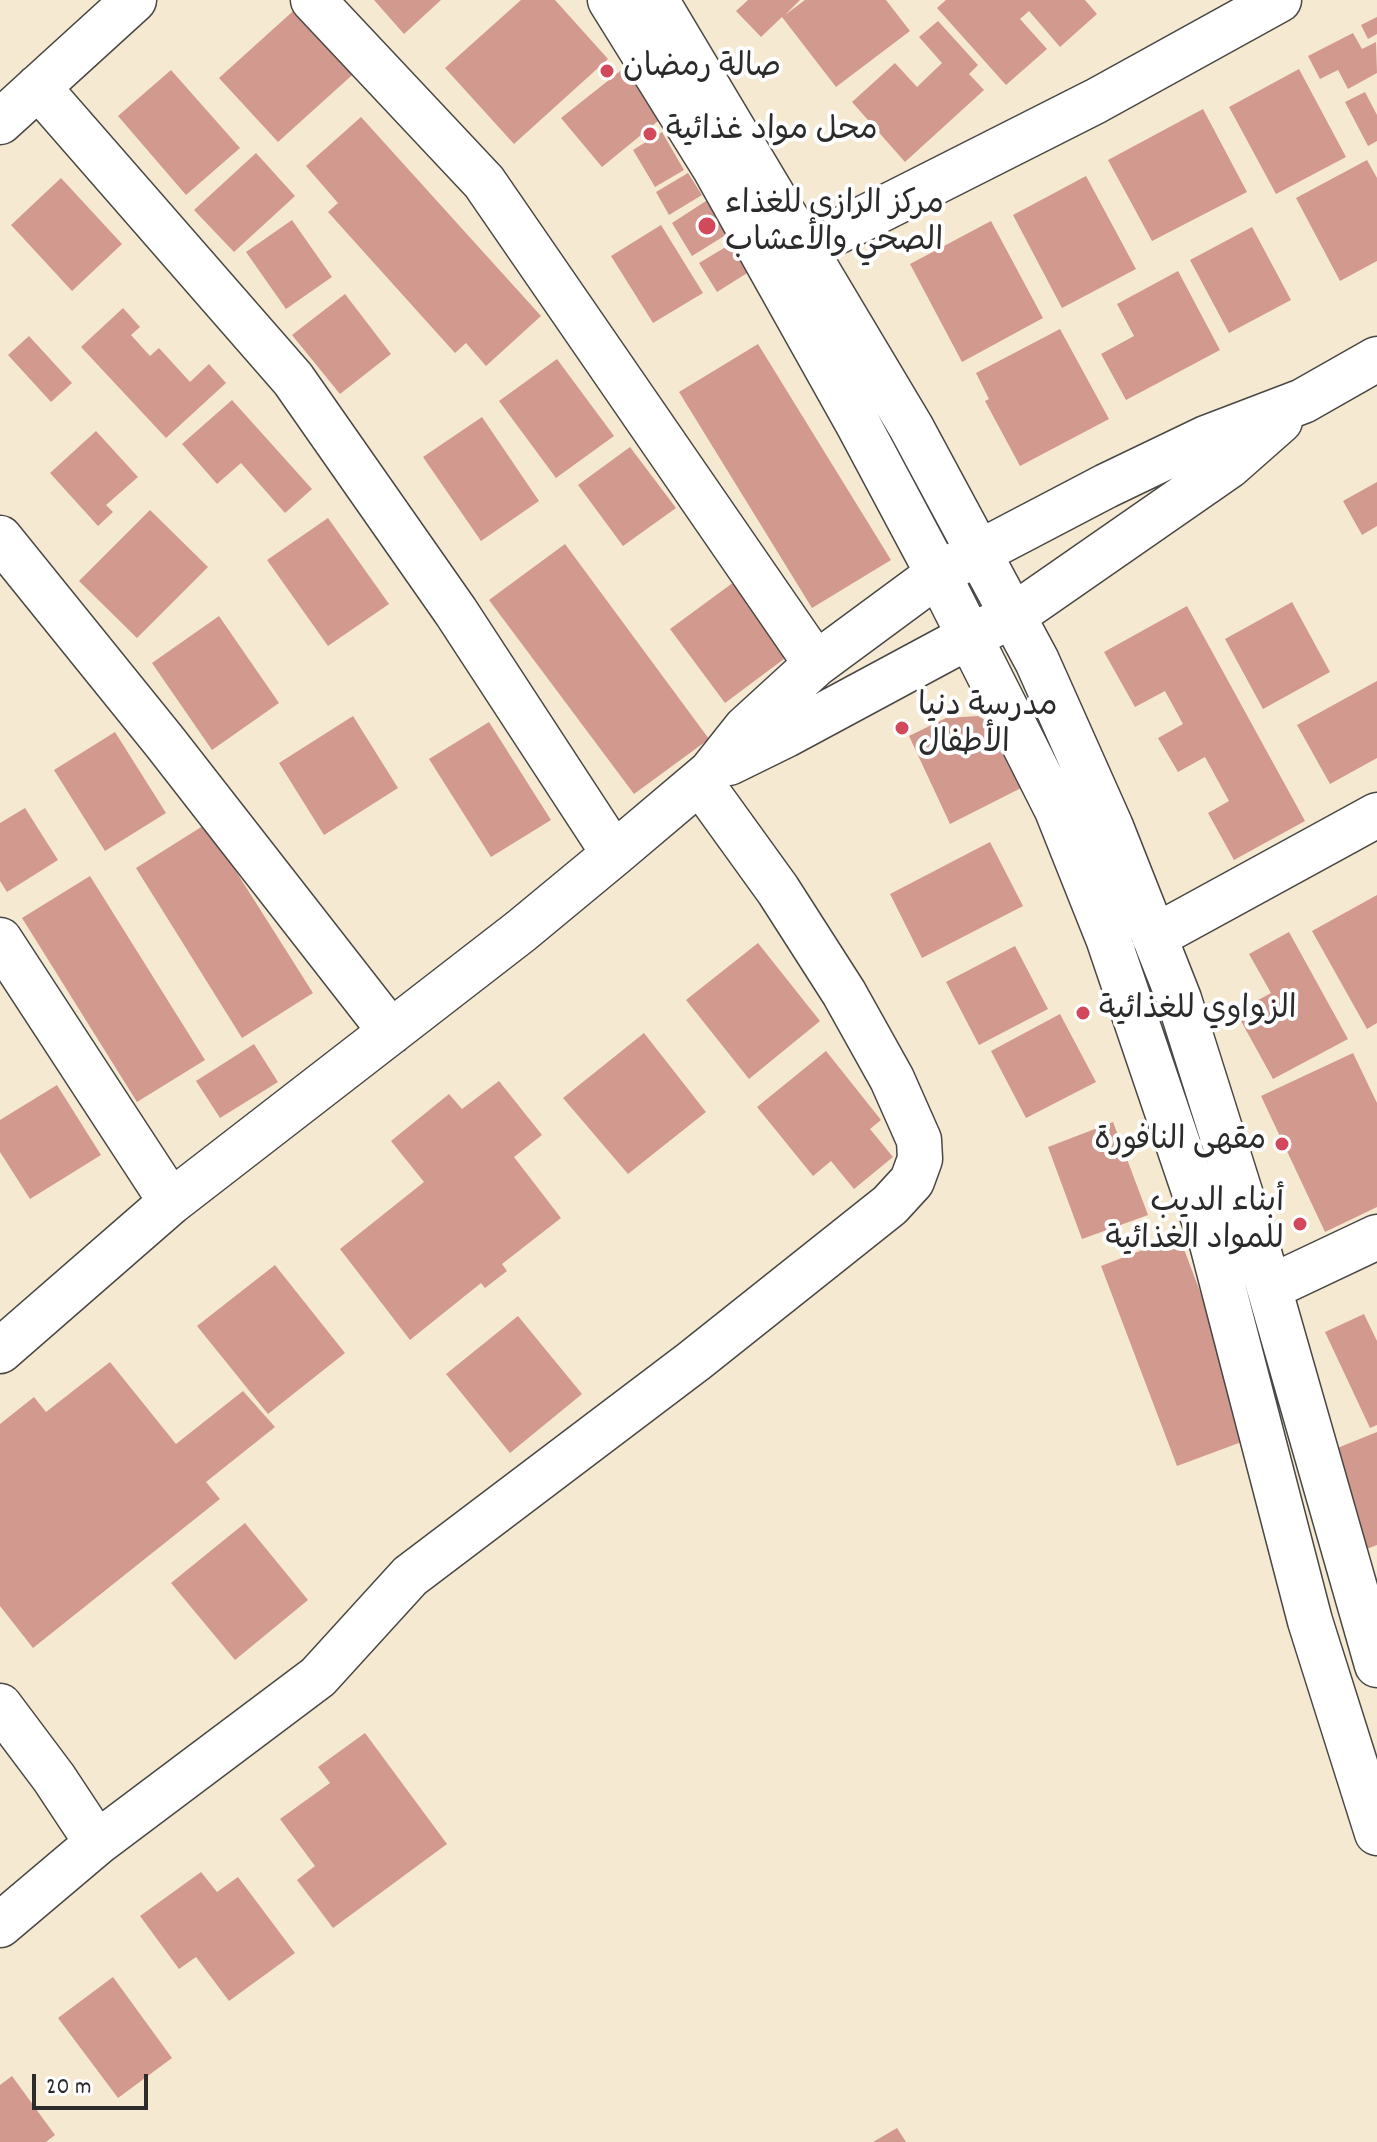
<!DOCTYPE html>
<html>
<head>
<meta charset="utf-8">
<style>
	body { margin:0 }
	#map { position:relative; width:1377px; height:2142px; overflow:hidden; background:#f5e9d2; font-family:Dekko,sans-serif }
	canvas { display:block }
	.scale { position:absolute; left:32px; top:2074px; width:116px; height:36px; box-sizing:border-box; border:4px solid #2b2b2b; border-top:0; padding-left:10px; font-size:24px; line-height:28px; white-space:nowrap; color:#2b2b2b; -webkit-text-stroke:6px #fff; paint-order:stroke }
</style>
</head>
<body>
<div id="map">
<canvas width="1377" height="2142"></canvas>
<div class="scale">20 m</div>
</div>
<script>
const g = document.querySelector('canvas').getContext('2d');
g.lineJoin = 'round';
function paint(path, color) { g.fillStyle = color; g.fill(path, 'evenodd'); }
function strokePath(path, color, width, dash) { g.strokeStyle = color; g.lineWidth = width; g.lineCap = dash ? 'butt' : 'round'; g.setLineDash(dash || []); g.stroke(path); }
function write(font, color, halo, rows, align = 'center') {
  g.font = font + ' Dekko,"Playpen Sans Arabic",sans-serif'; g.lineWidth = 8; g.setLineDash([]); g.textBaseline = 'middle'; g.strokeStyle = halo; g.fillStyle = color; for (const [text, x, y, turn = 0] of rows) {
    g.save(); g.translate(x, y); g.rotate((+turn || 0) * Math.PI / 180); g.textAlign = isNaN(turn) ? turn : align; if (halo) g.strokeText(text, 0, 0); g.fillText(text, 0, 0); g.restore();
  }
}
const building = new Path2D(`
	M 374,0 L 441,0 L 404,34 Z
	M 521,0 L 555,0 L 608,59 L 514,144 L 445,68 Z
	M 748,0 L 800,0 L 785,15 L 805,0 L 886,0 L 910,31 L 836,87 L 782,17 L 761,37 L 736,11 Z
	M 946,0 L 1085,0 L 1097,14 L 1060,47 L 1029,11 L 1020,19 L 1047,49 L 1006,85 L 937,8 Z
	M 302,3 L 360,68 L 278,142 L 219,78 Z
	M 1377,17 L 1377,34 L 1368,39 L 1361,25 Z
	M 938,21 L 978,65 L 969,74 L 984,90 L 905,162 L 852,102 L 895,63 L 917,87 L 942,63 L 919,37 Z
	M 1353,33 L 1362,49 L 1376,42 L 1377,73 L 1348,89 L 1338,70 L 1320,79 L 1308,56 Z
	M 624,68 L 663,117 L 602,167 L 561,118 Z
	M 1299,69 L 1346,157 L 1276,194 L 1229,107 Z
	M 171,70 L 240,148 L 186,195 L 118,116 Z
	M 1365,92 L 1377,115 L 1377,141 L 1368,146 L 1345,102 Z
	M 1203,109 L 1247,192 L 1152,241 L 1108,160 Z
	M 361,117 L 541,316 L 486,366 L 466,343 L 455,353 L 328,212 L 338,203 L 306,166 Z
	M 662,132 L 684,170 L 655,187 L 633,150 Z
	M 256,153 L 295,196 L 234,252 L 194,210 Z
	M 1367,160 L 1377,178 L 1377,261 L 1340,281 L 1296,198 Z
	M 688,173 L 702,195 L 669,215 L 656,192 Z
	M 1086,176 L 1136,269 L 1062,308 L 1013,215 Z
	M 61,178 L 122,244 L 72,291 L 11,225 Z
	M 709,199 L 729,233 L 692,256 L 672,223 Z
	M 292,220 L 332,277 L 286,309 L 246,252 Z
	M 991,221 L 1043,318 L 962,362 L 910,264 Z
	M 661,225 L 703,293 L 653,323 L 611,256 Z
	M 1252,227 L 1291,300 L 1229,333 L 1190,260 Z
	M 734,242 L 752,270 L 717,292 L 699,263 Z
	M 1178,271 L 1220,350 L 1126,400 L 1101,354 L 1134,336 L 1117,304 Z
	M 345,294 L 391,354 L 340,394 L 292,335 Z
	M 123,308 L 140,327 L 131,335 L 150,356 L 159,348 L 190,382 L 209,364 L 226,383 L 166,438 L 81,347 Z
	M 1060,329 L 1109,419 L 1020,466 L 985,401 L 989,399 L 976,373 Z
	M 29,336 L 72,383 L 51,402 L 8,355 Z
	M 758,344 L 891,560 L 812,608 L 679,392 Z
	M 557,359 L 614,436 L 556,478 L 499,401 Z
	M 232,400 L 312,489 L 285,513 L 241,463 L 217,484 L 182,444 Z
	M 482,417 L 539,501 L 481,541 L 423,457 Z
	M 96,431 L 138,477 L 106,505 L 113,512 L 98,526 L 50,473 Z
	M 630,447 L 676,508 L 623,546 L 578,485 Z
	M 1377,482 L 1377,526 L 1362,535 L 1343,501 Z
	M 150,510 L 208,567 L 137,638 L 79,581 Z
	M 328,518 L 389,604 L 328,646 L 267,560 Z
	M 565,544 L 709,739 L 634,794 L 489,600 Z
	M 734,582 L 788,656 L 725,703 L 670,629 Z
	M 1292,602 L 1330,672 L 1263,709 L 1225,639 Z
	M 1187,606 L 1305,821 L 1234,860 L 1208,813 L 1229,801 L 1205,757 L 1178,772 L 1158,738 L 1183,724 L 1165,691 L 1135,707 L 1104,652 Z
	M 219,616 L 279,703 L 212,750 L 152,663 Z
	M 1377,681 L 1377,758 L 1330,784 L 1297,725 Z
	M 353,716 L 398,788 L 324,835 L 279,763 Z
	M 978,716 L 998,727 L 1023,787 L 950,824 L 909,736 L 946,718 Z
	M 489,722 L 551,820 L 491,857 L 429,759 Z
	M 115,732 L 166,813 L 105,851 L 54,770 Z
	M 25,808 L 58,860 L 7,892 L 0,881 L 0,823 Z
	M 206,824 L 313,993 L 242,1038 L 136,868 Z
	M 990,842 L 1023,906 L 922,958 L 890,894 Z
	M 90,876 L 205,1060 L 137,1102 L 22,918 Z
	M 1377,895 L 1377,1023 L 1367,1029 L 1312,931 Z
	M 1289,932 L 1348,1039 L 1273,1079 L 1236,1012 L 1271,993 L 1249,954 Z
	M 758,943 L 820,1021 L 749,1079 L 686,1000 Z
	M 1015,946 L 1048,1009 L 979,1045 L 946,982 Z
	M 1060,1014 L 1096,1082 L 1026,1118 L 991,1051 Z
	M 644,1033 L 706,1112 L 628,1174 L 563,1098 Z
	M 254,1044 L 278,1082 L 220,1118 L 196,1081 Z
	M 826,1051 L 881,1120 L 870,1129 L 893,1157 L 854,1189 L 831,1161 L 813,1176 L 757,1107 Z
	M 1353,1053 L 1377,1103 L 1377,1207 L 1325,1232 L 1261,1096 Z
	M 499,1081 L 542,1135 L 514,1157 L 561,1218 L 502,1264 L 507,1271 L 485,1288 L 481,1283 L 410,1340 L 340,1249 L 424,1182 L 391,1141 L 449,1094 L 462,1109 Z
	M 57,1085 L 101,1155 L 30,1199 L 0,1152 L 0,1120 Z
	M 1113,1122 L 1148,1215 L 1082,1239 L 1048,1147 Z
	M 1179,1236 L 1255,1437 L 1177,1466 L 1101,1266 Z
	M 275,1265 L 345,1353 L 268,1414 L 197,1326 Z
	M 1364,1314 L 1377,1341 L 1377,1425 L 1370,1428 L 1325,1332 Z
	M 518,1316 L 582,1394 L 510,1453 L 446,1374 Z
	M 110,1362 L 176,1444 L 243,1391 L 275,1427 L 206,1482 L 220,1499 L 33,1648 L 0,1606 L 0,1424 L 34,1397 L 46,1412 Z
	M 1377,1432 L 1377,1545 L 1364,1550 L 1325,1453 Z
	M 245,1523 L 308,1600 L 235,1660 L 171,1583 Z
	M 365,1733 L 447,1844 L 333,1928 L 297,1880 L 315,1866 L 280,1819 L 330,1783 L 318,1767 Z
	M 201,1872 L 217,1892 L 238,1877 L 295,1953 L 229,2001 L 196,1957 L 179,1969 L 140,1916 Z
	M 113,1977 L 172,2058 L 118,2098 L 58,2018 Z
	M 12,2076 L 55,2135 L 46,2142 L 0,2142 L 0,2085 Z
	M 897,2128 L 906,2142 L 873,2142 Z`);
const minor = new Path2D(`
	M 313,0 L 484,182 L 816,664
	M 610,0 L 714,167 L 858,424 L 938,574 L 1057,810 L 1108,938 L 1212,1244 L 1310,1621 L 1377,1833
	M 656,0 L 911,427 L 1037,661 L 1111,827 L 1179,999 L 1258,1249 L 1377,1665
	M 38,87 L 293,379 L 456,612 L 614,854
	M 0,122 L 134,0
	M 805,248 L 1096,101 L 1279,0
	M 0,538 L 164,741 L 391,1032
	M 729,763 L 786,735 L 970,636 L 1013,616 L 1229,466 L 1280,421
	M 1154,937 L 1377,815
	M 0,940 L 171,1202
	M 1269,1288 L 1377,1237
	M 0,1351 L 171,1202 L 521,931 L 614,854 L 711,772 L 746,728 L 816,664 L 938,574 L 1106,486 L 1206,438 L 1303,401 L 1377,359
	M 0,1706 L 54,1778 L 97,1843 L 318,1677 L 410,1576 L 694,1361 L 890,1205 L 912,1181 L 920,1159 L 919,1140 L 892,1079 L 844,993 L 778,890 L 700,782
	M 0,1925 L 97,1843`);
const markers = [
	[607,71,8,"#d1495b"],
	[650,134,8,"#d1495b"],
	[707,226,10,"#d1495b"],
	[902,728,8,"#d1495b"],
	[1083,1013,8,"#d1495b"],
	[1282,1144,8,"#d1495b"],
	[1300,1224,8,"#d1495b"]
];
const poiNames = [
	["صالة رمضان",623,71],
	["محل مواد غذائية",666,134],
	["مركز الرازي للغذاء",725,208],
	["الصحي والأعشاب",725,245],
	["مدرسة دنيا",918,710],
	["الأطفال",918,747],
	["الزواوي للغذائية",1099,1013],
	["مقهى النافورة",1266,1144,"right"],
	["أبناء الديب",1284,1206,"right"],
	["للمواد الغذائية",1284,1243,"right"]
];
paint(building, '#d2998f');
strokePath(minor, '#494844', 47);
strokePath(minor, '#fff', 44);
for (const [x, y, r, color] of markers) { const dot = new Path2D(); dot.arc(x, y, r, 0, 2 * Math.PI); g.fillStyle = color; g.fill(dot); strokePath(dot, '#fff', 3); }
write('32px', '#2b2b2b', '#fff', poiNames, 'left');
</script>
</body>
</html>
